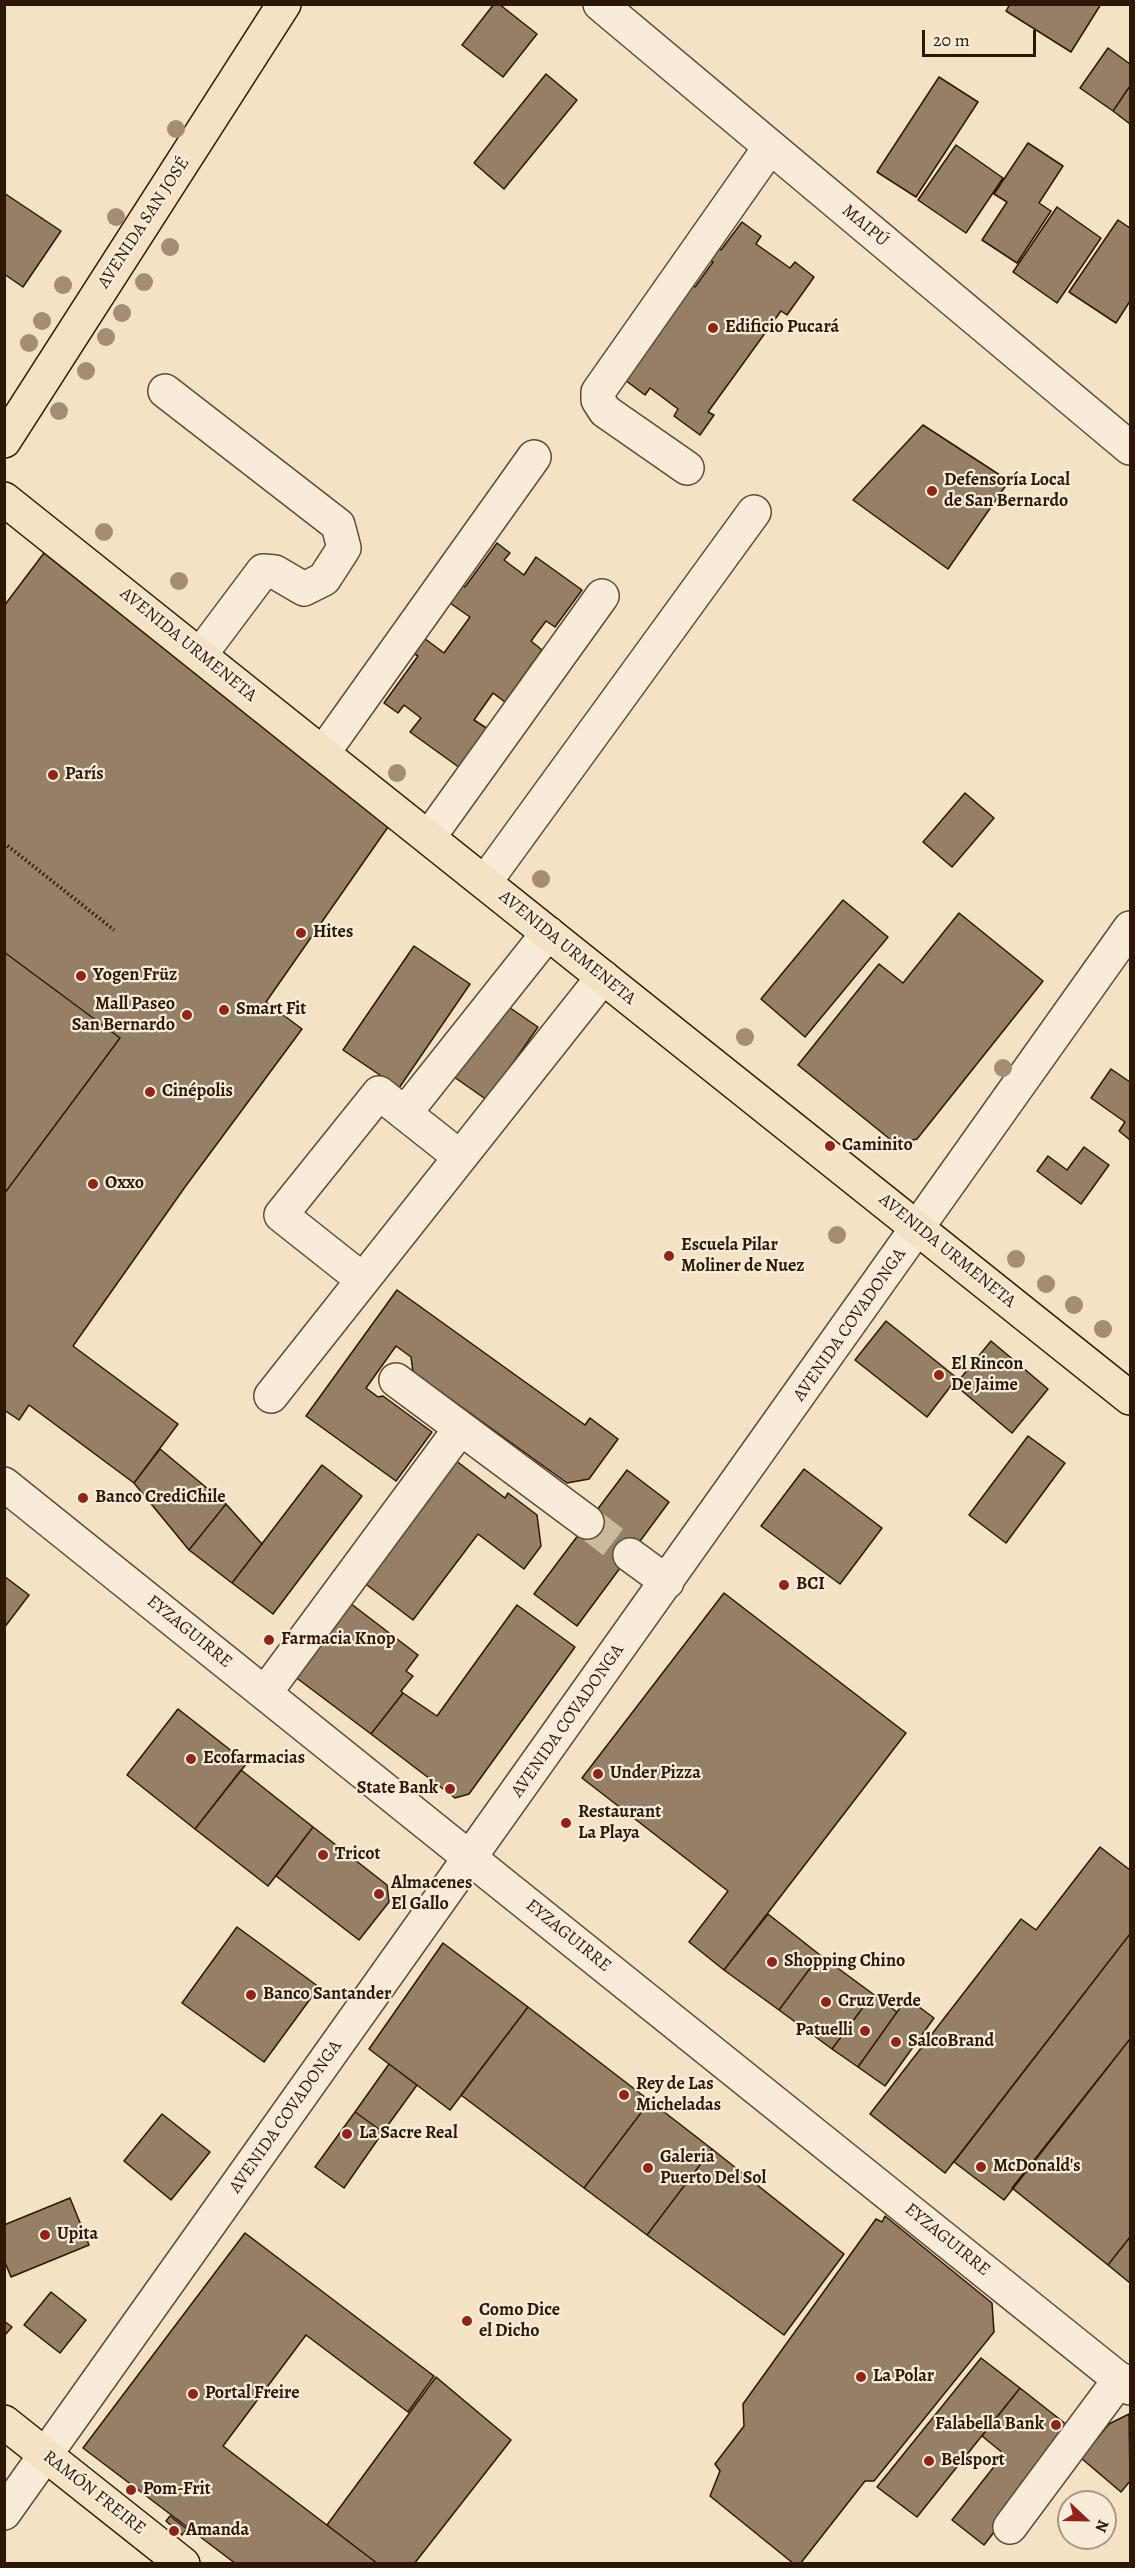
<!DOCTYPE html>
<html>
<head>
<meta charset="utf-8">
<style>
	body { margin:0 }
	#map { position:relative; width:1135px; height:2568px; overflow:hidden; background:#f5e1c3; font-family:Alegreya,serif }
	canvas { display:block }
	.frame { position:absolute; inset:0; border:6px solid #2e1703; pointer-events:none }
	.north { position:absolute; left:1057px; top:2490px; width:60px; height:60px; box-sizing:border-box; background:#f8ecd8; border:2px solid #a79783; border-radius:50%; rotate:112deg; font-size:16px; font-weight:700; line-height:24px; text-align:center; color:#2e1703 }
	.north::after { content:''; display:block; margin:auto; width:21px; height:27px; background:#8f2418; clip-path:polygon(50% 0,100% 100%,50% 72%,0 100%) }
	.scale { position:absolute; left:922px; top:30px; width:114px; height:27px; box-sizing:border-box; border:3px solid #2e1703; border-top:0; padding-left:8px; font-size:18px; line-height:21px; white-space:nowrap; color:#2e1703; -webkit-text-stroke:4px #f8ecd8; paint-order:stroke }
</style>
</head>
<body>
<div id="map">
<canvas width="1135" height="2568"></canvas>
<div class="frame"></div>
<div class="north">N</div>
<div class="scale">20 m</div>
</div>
<script>
const g = document.querySelector('canvas').getContext('2d');
g.lineJoin = 'round';
function paint(path, color) { g.fillStyle = color; g.fill(path, 'evenodd'); }
function strokePath(path, color, width, dash) { g.strokeStyle = color; g.lineWidth = width; g.lineCap = dash ? 'butt' : 'round'; g.setLineDash(dash || []); g.stroke(path); }
function write(font, color, halo, rows, align = 'center') {
  g.font = font + ' Alegreya,serif'; g.lineWidth = 4.5; g.setLineDash([]); g.textBaseline = 'middle'; g.strokeStyle = halo; g.fillStyle = color; for (const [text, x, y, turn = 0] of rows) {
    g.save(); g.translate(x, y); g.rotate((+turn || 0) * Math.PI / 180); g.textAlign = isNaN(turn) ? turn : align; if (halo) g.strokeText(text, 0, 0); g.fillText(text, 0, 0); g.restore();
  }
}
const building = new Path2D(`
	M 494,4 L 499,4 L 537,34 L 503,77 L 462,45 Z
	M 1010,4 L 1101,4 L 1071,52 L 1006,11 Z
	M 1108,48 L 1130,64 L 1130,86 L 1113,111 L 1080,88 Z
	M 546,74 L 577,100 L 504,189 L 474,163 Z
	M 939,77 L 978,102 L 916,197 L 877,172 Z
	M 1130,86 L 1130,124 L 1113,111 Z
	M 1028,143 L 1063,166 L 1039,203 L 1051,211 L 1017,263 L 982,240 L 1007,202 L 994,194 Z
	M 956,145 L 1003,178 L 966,233 L 918,200 Z
	M 4,193 L 61,231 L 23,287 L 4,274 Z
	M 1057,207 L 1101,238 L 1057,303 L 1013,272 Z
	M 1118,220 L 1130,228 L 1130,301 L 1116,323 L 1069,292 Z
	M 742,222 L 761,236 L 756,244 L 790,268 L 795,262 L 814,277 L 787,315 L 781,311 L 708,412 L 714,415 L 700,435 L 674,416 L 678,409 L 650,388 L 645,395 L 621,377 L 690,283 L 695,287 L 713,262 L 709,260 L 718,248 L 721,250 Z
	M 923,425 L 1009,481 L 948,569 L 853,500 Z
	M 497,543 L 510,553 L 504,560 L 524,575 L 536,557 L 582,590 L 555,627 L 546,621 L 531,641 L 542,650 L 505,702 L 493,693 L 474,720 L 488,729 L 460,768 L 410,732 L 421,718 L 404,705 L 398,713 L 384,703 L 418,656 L 413,653 L 424,638 L 444,653 L 470,617 L 447,601 L 460,583 L 465,587 Z
	M 44,553 L 388,827 L 266,1002 L 302,1029 L 185,1187 L 73,1346 L 178,1424 L 134,1483 L 29,1405 L 19,1420 L 4,1410 L 4,1194 L 120,1038 L 4,952 L 4,606 Z
	M 965,793 L 994,818 L 952,867 L 923,842 Z
	M 843,900 L 888,937 L 805,1037 L 761,999 Z
	M 959,913 L 1043,981 L 917,1139 L 896,1144 L 798,1065 L 879,964 L 903,983 Z
	M 414,946 L 470,984 L 399,1088 L 343,1050 Z
	M 4,952 L 120,1038 L 4,1194 Z
	M 497,999 L 538,1027 L 487,1100 L 447,1072 Z
	M 1111,1069 L 1130,1082 L 1130,1140 L 1119,1131 L 1125,1122 L 1091,1098 Z
	M 1084,1147 L 1109,1165 L 1081,1204 L 1037,1171 L 1048,1156 L 1067,1170 Z
	M 397,1290 L 585,1425 L 590,1418 L 618,1439 L 589,1479 L 567,1483 L 413,1372 L 411,1357 L 396,1346 L 366,1388 L 378,1397 L 383,1396 L 432,1432 L 396,1481 L 306,1416 Z
	M 886,1321 L 957,1378 L 927,1417 L 855,1360 Z
	M 991,1341 L 1048,1389 L 1012,1433 L 955,1385 Z
	M 1028,1436 L 1065,1463 L 1006,1543 L 969,1515 Z
	M 160,1449 L 226,1504 L 189,1550 L 134,1483 Z
	M 455,1460 L 505,1498 L 508,1493 L 537,1515 L 541,1546 L 524,1569 L 478,1534 L 413,1620 L 363,1582 Z
	M 322,1465 L 362,1496 L 273,1614 L 232,1583 Z
	M 804,1469 L 882,1528 L 840,1584 L 761,1526 Z
	M 627,1470 L 669,1502 L 577,1626 L 534,1594 Z
	M 226,1504 L 262,1544 L 232,1583 L 189,1550 Z
	M 4,1576 L 29,1595 L 4,1628 Z
	M 724,1593 L 906,1733 L 724,1970 L 689,1942 L 728,1891 L 582,1778 Z
	M 350,1603 L 418,1655 L 406,1671 L 413,1676 L 401,1691 L 403,1693 L 371,1734 L 294,1676 Z
	M 517,1605 L 575,1647 L 469,1794 L 455,1798 L 371,1734 L 403,1693 L 437,1716 Z
	M 178,1709 L 247,1763 L 195,1829 L 127,1775 Z
	M 241,1770 L 313,1827 L 268,1886 L 195,1829 Z
	M 313,1827 L 387,1885 L 389,1902 L 359,1940 L 276,1876 Z
	M 1100,1847 L 1130,1870 L 1130,1934 L 945,2173 L 870,2114 L 1021,1919 L 1036,1930 Z
	M 768,1914 L 820,1955 L 779,2010 L 724,1970 Z
	M 237,1927 L 319,1987 L 264,2062 L 182,2003 Z
	M 1130,1934 L 1130,2039 L 1004,2200 L 954,2162 Z
	M 443,1943 L 528,2007 L 450,2110 L 369,2049 Z
	M 820,1955 L 873,1994 L 832,2049 L 779,2010 Z
	M 873,1994 L 897,2012 L 858,2067 L 832,2049 Z
	M 907,1998 L 934,2018 L 885,2086 L 858,2067 Z
	M 528,2007 L 650,2101 L 584,2188 L 461,2095 Z
	M 1130,2039 L 1130,2237 L 1108,2265 L 1012,2188 Z
	M 389,2064 L 417,2085 L 383,2132 L 355,2112 Z
	M 650,2101 L 712,2149 L 647,2235 L 584,2188 Z
	M 355,2112 L 383,2132 L 344,2188 L 315,2167 Z
	M 162,2114 L 210,2152 L 171,2200 L 124,2161 Z
	M 712,2149 L 844,2254 L 784,2335 L 647,2235 Z
	M 70,2198 L 89,2245 L 11,2277 L 4,2260 L 4,2225 Z
	M 885,2216 L 992,2303 L 994,2332 L 874,2481 L 865,2481 L 800,2564 L 794,2564 L 710,2496 L 720,2471 L 715,2464 L 744,2426 L 743,2404 L 876,2219 L 882,2222 Z
	M 245,2233 L 434,2376 L 408,2412 L 306,2335 L 223,2446 L 378,2564 L 236,2564 L 83,2448 Z
	M 1130,2237 L 1130,2283 L 1108,2265 Z
	M 51,2292 L 86,2320 L 60,2353 L 24,2325 Z
	M 4,2321 L 12,2327 L 4,2336 Z
	M 981,2358 L 1020,2388 L 917,2517 L 877,2487 Z
	M 436,2377 L 511,2440 L 414,2564 L 378,2564 L 327,2525 Z
	M 1020,2388 L 1067,2425 L 1066,2440 L 984,2545 L 952,2520 L 1004,2454 L 982,2436 Z
	M 1129,2414 L 1130,2481 L 1121,2492 L 1081,2458 L 1109,2424 Z
	M 170,2516 L 187,2529 L 182,2535 L 166,2521 Z`);
const minorTunnel = new Path2D(`
	M 587,1522 L 630,1555`);
const path = new Path2D(`
	M 4,843 L 114,930`);
const minor = new Path2D(`
	M 600,4 L 1130,448
	M 165,391 L 338,525 L 344,548 L 324,579 L 304,589 L 275,572 L 263,571 L 200,655
	M 687,468 L 605,411 L 598,400 L 598,392 L 770,147
	M 323,753 L 534,457
	M 429,837 L 602,596
	M 485,882 L 754,512
	M 405,1113 L 548,933
	M 363,1280 L 281,1215 L 379,1093 L 460,1157
	M 396,1380 L 587,1522
	M 271,1396 L 603,977
	M 4,1484 L 1130,2388
	M 630,1555 L 667,1582
	M 265,1693 L 460,1429
	M 4,2513 L 1130,928
	M 1010,2527 L 1120,2379`);
const major = new Path2D(`
	M 4,441 L 284,4
	M 4,499 L 1130,1398
	M 4,2422 L 183,2564`);
const trees = [
	[176,129],
	[116,217],
	[170,247],
	[144,282],
	[63,285],
	[122,313],
	[42,321],
	[106,337],
	[29,343],
	[86,371],
	[59,411],
	[104,532],
	[179,581],
	[397,773],
	[541,879],
	[745,1037],
	[1003,1068],
	[837,1235],
	[1016,1259],
	[1046,1284],
	[1074,1305],
	[1103,1329]
];
const markers = [
	[713,328,6,"#8f2418"],
	[932,491,6,"#8f2418"],
	[53,775,6,"#8f2418"],
	[301,933,6,"#8f2418"],
	[81,976,6,"#8f2418"],
	[224,1010,6,"#8f2418"],
	[187,1015,6,"#8f2418"],
	[150,1092,6,"#8f2418"],
	[830,1146,6,"#8f2418"],
	[93,1184,6,"#8f2418"],
	[669,1256,6,"#8f2418"],
	[939,1375,6,"#8f2418"],
	[83,1498,6,"#8f2418"],
	[784,1585,6,"#8f2418"],
	[269,1640,6,"#8f2418"],
	[191,1759,6,"#8f2418"],
	[598,1774,6,"#8f2418"],
	[450,1789,6,"#8f2418"],
	[566,1823,6,"#8f2418"],
	[323,1855,6,"#8f2418"],
	[379,1894,6,"#8f2418"],
	[772,1962,6,"#8f2418"],
	[251,1995,6,"#8f2418"],
	[826,2002,6,"#8f2418"],
	[865,2031,6,"#8f2418"],
	[896,2042,6,"#8f2418"],
	[624,2095,6,"#8f2418"],
	[347,2134,6,"#8f2418"],
	[981,2167,6,"#8f2418"],
	[648,2168,6,"#8f2418"],
	[45,2235,6,"#8f2418"],
	[467,2321,6,"#8f2418"],
	[861,2377,6,"#8f2418"],
	[193,2394,6,"#8f2418"],
	[1056,2425,6,"#8f2418"],
	[929,2461,6,"#8f2418"],
	[131,2490,6,"#8f2418"],
	[174,2531,6,"#8f2418"]
];
const streetNames = [
	["AVENIDA SAN JOSÉ",144,223,-57],
	["MAIPÚ",865,226,40],
	["AVENIDA URMENETA",188,645,39],
	["AVENIDA URMENETA",567,948,39],
	["AVENIDA URMENETA",947,1251,39],
	["AVENIDA COVADONGA",850,1325,-55],
	["EYZAGUIRRE",189,1632,39],
	["AVENIDA COVADONGA",568,1721,-55],
	["EYZAGUIRRE",568,1936,39],
	["AVENIDA COVADONGA",286,2117,-55],
	["EYZAGUIRRE",947,2240,39],
	["RAMÓN FREIRE",94,2493,38]
];
const poiNames = [
	["Edificio Pucará",725,328],
	["Defensoría Local",944,481],
	["de San Bernardo",944,502],
	["París",65,775],
	["Hites",313,933],
	["Yogen Früz",93,976],
	["Mall Paseo",175,1005,"right"],
	["San Bernardo",175,1026,"right"],
	["Smart Fit",236,1010],
	["Cinépolis",162,1092],
	["Caminito",842,1146],
	["Oxxo",105,1184],
	["Escuela Pilar",681,1246],
	["Moliner de Nuez",681,1267],
	["El Rincon",951,1365],
	["De Jaime",951,1386],
	["Banco CrediChile",95,1498],
	["BCI",796,1585],
	["Farmacia Knop",281,1640],
	["Ecofarmacias",203,1759],
	["Under Pizza",610,1774],
	["State Bank",438,1789,"right"],
	["Restaurant",578,1813],
	["La Playa",578,1834],
	["Tricot",335,1855],
	["Almacenes",391,1884],
	["El Gallo",391,1905],
	["Shopping Chino",784,1962],
	["Banco Santander",263,1995],
	["Cruz Verde",838,2002],
	["Patuelli",853,2031,"right"],
	["SalcoBrand",908,2042],
	["Rey de Las",636,2085],
	["Micheladas",636,2106],
	["La Sacre Real",359,2134],
	["Galeria",660,2158],
	["Puerto Del Sol",660,2179],
	["McDonald's",993,2167],
	["Upita",57,2235],
	["Como Dice",479,2311],
	["el Dicho",479,2332],
	["La Polar",873,2377],
	["Portal Freire",205,2394],
	["Falabella Bank",1044,2425,"right"],
	["Belsport",941,2461],
	["Pom-Frit",143,2490],
	["Amanda",186,2531]
];
paint(building, '#958067');
strokePath(building, '#2e1703', 1.5);
strokePath(minorTunnel, '#cdb99d', 33, [33, 16]);
strokePath(minor, '#604a33', 36);
strokePath(major, '#2e1703', 36);
strokePath(path, '#2e1703', 4, [1.5, 3]);
strokePath(minor, '#f8ecd8', 33);
strokePath(major, '#f5e1c3', 33);
g.fillStyle = '#a38d74';
for (const [x, y] of trees) { g.beginPath(); g.arc(x, y, 9, 0, 2 * Math.PI); g.fill(); }
for (const [x, y, r, color] of markers) { const dot = new Path2D(); dot.arc(x, y, r, 0, 2 * Math.PI); g.fillStyle = color; g.fill(dot); strokePath(dot, '#f8ecd8', 2); }
write('18px', '#2e1703', '#f8ecd8', streetNames);
write('bold 18px', '#2e1703', '#f8ecd8', poiNames, 'left');
</script>
</body>
</html>
